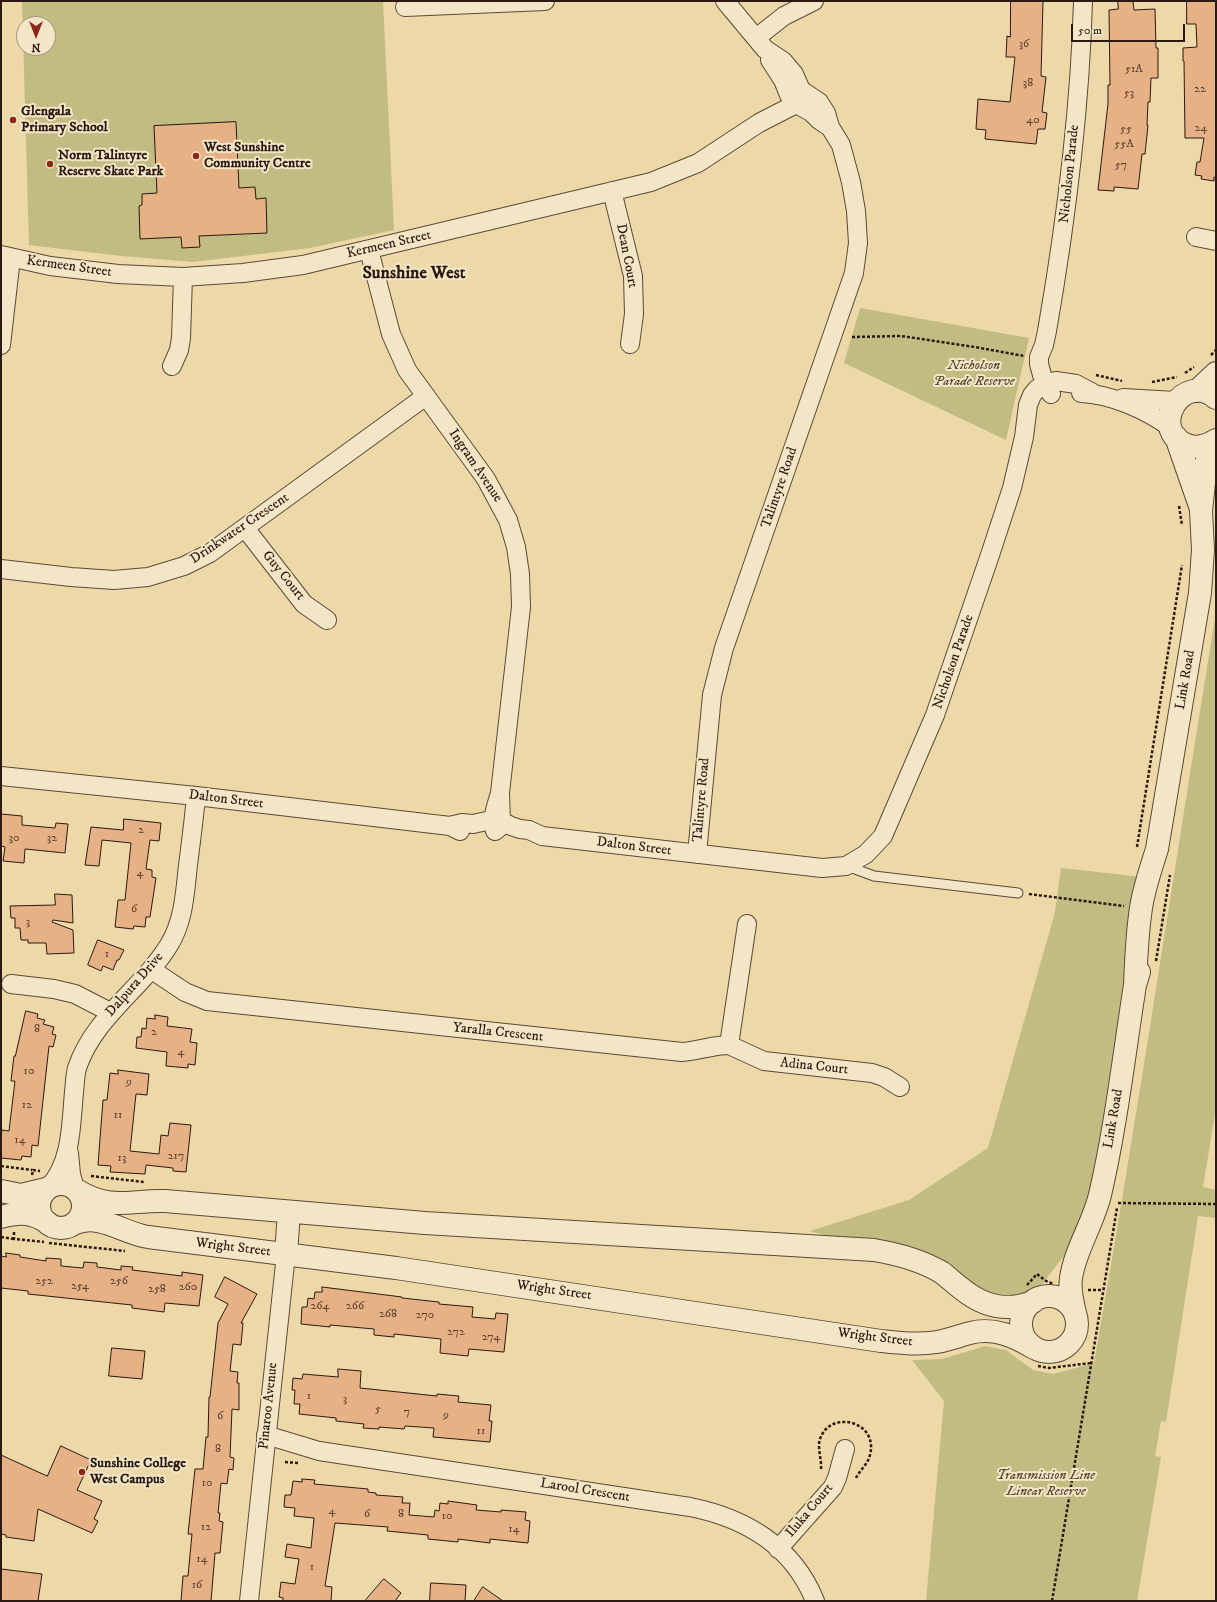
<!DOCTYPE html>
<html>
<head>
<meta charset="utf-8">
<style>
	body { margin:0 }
	#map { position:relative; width:1217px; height:1602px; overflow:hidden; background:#edd8a8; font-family:"IM FELL DW Pica",serif }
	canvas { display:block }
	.frame { position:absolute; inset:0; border:2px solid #2b1912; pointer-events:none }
	.north { position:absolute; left:16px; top:16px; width:40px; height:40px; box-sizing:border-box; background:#f3e6c6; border:1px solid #a3947e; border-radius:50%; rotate:180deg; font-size:11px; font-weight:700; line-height:16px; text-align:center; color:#2b1912 }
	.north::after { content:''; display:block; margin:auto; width:14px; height:18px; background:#8f2418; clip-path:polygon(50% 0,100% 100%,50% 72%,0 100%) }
	.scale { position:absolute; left:1071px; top:24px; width:114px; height:18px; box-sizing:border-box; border:2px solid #2b1912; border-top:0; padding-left:5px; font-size:12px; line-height:14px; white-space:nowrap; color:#2b1912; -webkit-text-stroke:3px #f3e6c6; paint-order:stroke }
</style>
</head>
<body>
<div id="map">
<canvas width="1217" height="1602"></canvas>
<div class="frame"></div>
<div class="north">N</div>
<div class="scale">50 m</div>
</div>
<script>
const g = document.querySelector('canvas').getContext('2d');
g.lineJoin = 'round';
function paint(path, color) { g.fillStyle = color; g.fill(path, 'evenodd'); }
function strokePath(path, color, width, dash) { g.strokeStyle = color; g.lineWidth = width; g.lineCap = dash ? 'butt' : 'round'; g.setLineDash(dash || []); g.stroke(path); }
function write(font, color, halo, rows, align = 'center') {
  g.font = font + ' "IM FELL DW Pica",serif'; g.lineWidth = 4; g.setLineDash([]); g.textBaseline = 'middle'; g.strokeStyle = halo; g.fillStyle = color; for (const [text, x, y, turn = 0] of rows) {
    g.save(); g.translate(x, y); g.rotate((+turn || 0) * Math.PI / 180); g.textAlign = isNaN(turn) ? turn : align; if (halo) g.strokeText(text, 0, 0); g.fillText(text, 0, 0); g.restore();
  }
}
const green = new Path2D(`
	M 22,1 L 383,1 L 394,230 L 310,248 L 193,262 L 121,256 L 29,245 ZM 24,24 L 48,24 L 48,48 L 24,48 Z
	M 860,308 L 1029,338 L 1006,440 L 844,363 Z
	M 1216,612 L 1216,1107 L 1203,1187 L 1216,1190 L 1216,1218 L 1198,1216 L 1166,1422 L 1161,1421 L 1155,1456 L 1161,1457 L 1137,1601 L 926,1601 L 944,1401 L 912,1360 L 942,1359 L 985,1346 L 1006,1350 L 1033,1370 L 1053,1374 L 1094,1363 C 1138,1114 1175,863 1216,612 Z
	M 1061,868 L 1142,877 L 1093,1185 L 1070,1248 L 1043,1283 L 1032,1294 L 1004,1299 L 844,1241 L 810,1231 L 909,1200 L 988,1148 L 1055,912 Z`);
const building = new Path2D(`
	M 1011,1 L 1043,1 L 1041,76 L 1046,77 L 1042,112 L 1047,113 L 1045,129 L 1038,129 L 1036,144 L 985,139 L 986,130 L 976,129 L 978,99 L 1010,102 L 1015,57 L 1006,57 L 1007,36 L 1010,37 Z
	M 1118,1 L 1133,1 L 1134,10 L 1155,9 L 1156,48 L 1158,48 L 1158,78 L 1151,78 L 1150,102 L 1148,102 L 1147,125 L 1148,125 L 1145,154 L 1142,154 L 1138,189 L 1114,187 L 1114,191 L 1098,190 L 1108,104 L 1108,85 L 1110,85 L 1109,10 L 1118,9 Z
	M 1187,1 L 1216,1 L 1216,178 L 1214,177 L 1214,181 L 1201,179 L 1202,176 L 1195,175 L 1197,162 L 1200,162 L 1204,138 L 1185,138 L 1184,61 L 1183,61 L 1183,48 L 1197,47 L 1196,24 L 1187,24 Z
	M 236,122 L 239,188 L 255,187 L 256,199 L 266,198 L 267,233 L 199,236 L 200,247 L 182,248 L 181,237 L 140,239 L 139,206 L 142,205 L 142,194 L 157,193 L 154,126 Z
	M 1,814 L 22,816 L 22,825 L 55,828 L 56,823 L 68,824 L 65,853 L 25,849 L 24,863 L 3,861 L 5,847 L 1,846 Z
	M 124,819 L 161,823 L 159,841 L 150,840 L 146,869 L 152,870 L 152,877 L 156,878 L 150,917 L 146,917 L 145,927 L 134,926 L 133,929 L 115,927 L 118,900 L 125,900 L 131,843 L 102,840 L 99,866 L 85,865 L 91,827 L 123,830 Z
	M 55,894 L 72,895 L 73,923 L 53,920 L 52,922 L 73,930 L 74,953 L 47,954 L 46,943 L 28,943 L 28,940 L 21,940 L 20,928 L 15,928 L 15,918 L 11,918 L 10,906 L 55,905 Z
	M 98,940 L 124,950 L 119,960 L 117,960 L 113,970 L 103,966 L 101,971 L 88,965 Z
	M 26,1011 L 38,1014 L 37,1018 L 45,1020 L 43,1024 L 54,1027 L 52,1034 L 56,1035 L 53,1047 L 49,1046 L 38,1146 L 32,1145 L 31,1157 L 22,1156 L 21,1160 L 1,1158 L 1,1136 L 2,1130 L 9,1131 L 15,1081 L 11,1081 L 14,1056 L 15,1056 Z
	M 155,1015 L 168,1017 L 167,1026 L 192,1029 L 190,1042 L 197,1043 L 195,1065 L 188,1064 L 188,1068 L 166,1066 L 167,1052 L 136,1048 L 137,1037 L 141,1037 L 142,1028 L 146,1029 L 147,1018 L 155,1019 Z
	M 118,1070 L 149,1074 L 147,1095 L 136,1094 L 130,1151 L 159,1154 L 161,1135 L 168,1136 L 170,1123 L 191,1125 L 186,1172 L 173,1171 L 173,1168 L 146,1165 L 145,1174 L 110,1172 L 111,1166 L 98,1165 L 103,1100 L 107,1100 L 110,1073 L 118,1074 Z
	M 6,1253 L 20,1255 L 20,1257 L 46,1261 L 46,1258 L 61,1259 L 61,1266 L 83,1268 L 84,1262 L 97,1263 L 97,1267 L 121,1270 L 121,1266 L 133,1267 L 132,1270 L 182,1276 L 182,1272 L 203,1275 L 199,1306 L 165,1303 L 164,1312 L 132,1308 L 132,1305 L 28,1294 L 28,1291 L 1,1288 L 1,1256 L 6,1257 Z
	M 225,1277 L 257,1294 L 241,1323 L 243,1323 L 241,1345 L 233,1344 L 230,1371 L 238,1372 L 237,1383 L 239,1383 L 239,1410 L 232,1409 L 230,1457 L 234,1458 L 233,1470 L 229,1469 L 227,1484 L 221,1483 L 218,1513 L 220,1513 L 219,1521 L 223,1522 L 220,1553 L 215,1553 L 211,1601 L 181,1601 L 183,1576 L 188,1576 L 192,1534 L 188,1534 L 195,1469 L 203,1469 L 206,1437 L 208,1437 L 209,1397 L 210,1397 L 218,1323 L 228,1304 L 215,1297 Z
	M 322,1287 L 402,1297 L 402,1298 L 439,1302 L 439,1304 L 473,1307 L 472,1317 L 495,1319 L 496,1313 L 508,1314 L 504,1352 L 469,1349 L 468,1356 L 440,1353 L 441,1339 L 394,1334 L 394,1337 L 374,1335 L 374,1329 L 330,1325 L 330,1327 L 301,1324 L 302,1307 L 307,1307 L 308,1298 L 314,1299 L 315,1292 L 322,1292 Z
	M 112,1348 L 145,1351 L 142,1379 L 109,1376 Z
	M 338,1369 L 361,1371 L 360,1388 L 437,1396 L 437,1394 L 459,1396 L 458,1402 L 491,1405 L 489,1421 L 492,1421 L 490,1442 L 433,1437 L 434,1428 L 405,1426 L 404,1429 L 379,1427 L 379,1429 L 363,1428 L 364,1424 L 336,1421 L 336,1418 L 299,1414 L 300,1404 L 294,1404 L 295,1390 L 292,1390 L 293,1378 L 302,1379 L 303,1374 L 338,1377 Z
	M 61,1446 L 91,1460 L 77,1490 L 102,1501 L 94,1519 L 98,1521 L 92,1533 L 38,1509 L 34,1541 L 6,1537 L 6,1535 L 1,1534 L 1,1455 L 47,1476 Z
	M 302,1479 L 315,1480 L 314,1484 L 368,1489 L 368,1492 L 376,1493 L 376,1495 L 403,1497 L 402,1503 L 410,1503 L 409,1515 L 434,1517 L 435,1510 L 439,1511 L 440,1503 L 448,1504 L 448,1501 L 477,1505 L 476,1510 L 501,1512 L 501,1510 L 526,1512 L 525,1520 L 530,1521 L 528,1543 L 490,1539 L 490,1543 L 458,1539 L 458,1542 L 428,1539 L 428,1535 L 387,1531 L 388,1527 L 335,1523 L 325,1586 L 332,1587 L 331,1601 L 283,1601 L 283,1598 L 279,1597 L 281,1582 L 295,1584 L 299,1559 L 285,1557 L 287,1544 L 311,1548 L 314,1518 L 294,1516 L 295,1508 L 284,1507 L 285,1495 L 291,1495 L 293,1481 L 302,1482 Z
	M 1,1569 L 42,1574 L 38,1601 L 1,1601 Z
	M 384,1579 L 401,1593 L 395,1601 L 365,1601 Z
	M 431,1583 L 466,1585 L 465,1601 L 430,1601 Z
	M 483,1587 L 503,1601 L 474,1601 Z`);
const path = new Path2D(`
	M 852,337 L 901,336 L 975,347 L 1024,356
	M 1211,355 L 1216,350
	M 1185,373 L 1194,367
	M 1096,375 L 1122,381
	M 1152,382 L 1177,377
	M 1179,506 L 1182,525
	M 1137,847 L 1182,565
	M 1029,894 L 1124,906
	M 1156,961 L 1170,875
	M 1,1166 L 32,1170
	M 32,1175 L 33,1170 L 40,1171
	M 91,1176 L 144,1182
	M 1118,1203 L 1216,1204
	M 14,1232 L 14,1239 L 44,1242
	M 1,1237 L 14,1239
	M 49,1243 L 125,1251
	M 1027,1285 L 1037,1274 L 1046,1281 L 1054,1284
	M 1088,1290 L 1103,1290
	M 1038,1366 L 1049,1368 L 1091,1363
	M 285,1462 L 298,1463
	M 821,1469 C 822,1460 817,1448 820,1439 C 830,1409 879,1421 870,1455 C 868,1464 860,1470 856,1478
	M 1052,1601 L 1117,1208`);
const service = new Path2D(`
	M 847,866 L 874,876 L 1018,893`);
const minor = new Path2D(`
	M 405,7 L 545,1
	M 756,38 L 784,16 L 814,1
	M 770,60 L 783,80 L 789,95 L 796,104 L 811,112 L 819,120 L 828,126
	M 612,191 L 633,276 L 634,314 L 630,344
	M 1196,237 L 1216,241
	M 369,250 L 391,334 L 407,370 L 486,479 L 508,520 L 516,547 L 520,574 L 521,607 L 500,793 C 497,804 490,821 495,831 L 500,827 L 501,821 L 500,793
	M 1,255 L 50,266 L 118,274 L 183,277 L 243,273 L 303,265 L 651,182 L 698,163 L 759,123 L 796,104 L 801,90
	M 1,345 L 11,258
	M 172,366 L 179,350 L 181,338 L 183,277
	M 1081,393 C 1111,394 1146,410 1170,427
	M 1051,394 L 1042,375 L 1039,364 L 1039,357 L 1044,345 L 1047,331 C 1066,222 1080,112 1083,1
	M 1123,398 L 1176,401
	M 245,528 L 304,604 L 327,620
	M 1,569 L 71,577 L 114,580 L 148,577 L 184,566 L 210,553 L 426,396
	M 1,776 L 196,796 L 450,826 L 460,831
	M 450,826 L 462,823 L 473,824 L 491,820 L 501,821 L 511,826 L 520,829 L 529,830 L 542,836 L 822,868 L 846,866 L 866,854 L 883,836 L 935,715 L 990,555 L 1012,488 L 1024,437 L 1028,405 L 1032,395 L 1037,389 L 1046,383 L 1056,381 L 1076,384 L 1093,393
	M 697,854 L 712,695 L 724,648 L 854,273 L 858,243 L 856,211 L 851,182 L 841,145 L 830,127 L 826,113 L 819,102 L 801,90 L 794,74 L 783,61 L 765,49 L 725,1
	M 152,970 L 185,992 L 207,1001 L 682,1052 C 698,1051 713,1045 729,1045 L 747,924
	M 11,984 L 54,989 L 75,994 L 110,1012
	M 729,1045 L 764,1061 L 872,1073 L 884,1077 L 900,1087
	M 69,1153 L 71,1174 L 75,1189
	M 49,1187 C 72,1162 71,1124 74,1092 C 75,1084 75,1075 77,1068 C 94,1017 142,989 169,945 C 184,921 185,892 188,865 C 191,842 194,819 196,796
	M 266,1435 L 319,1451 L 690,1507 C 745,1518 793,1546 815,1601
	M 778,1549 L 833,1487 L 837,1478 L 845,1449
	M 249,1601 L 286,1254`);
const tertiary = new Path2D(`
	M 1197,391 L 1216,373
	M 1216,398 C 1183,370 1147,429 1187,445 C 1198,449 1207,446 1216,440
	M 1176,437 L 1200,506
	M 1135,985 C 1136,960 1137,934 1141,908 C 1144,888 1151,868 1157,849 L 1200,593 L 1203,550 L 1201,511 L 1206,464 L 1211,444
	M39 1206a22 22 0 1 1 44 0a22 22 0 1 1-44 0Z
	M 1,1191 L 21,1195 L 46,1189
	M 78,1191 C 112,1211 129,1200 165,1201 L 425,1223 L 874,1250 C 898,1254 920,1260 941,1272 C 948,1277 955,1284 962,1289 C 984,1307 1007,1312 1033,1302
	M 1,1217 C 19,1212 33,1212 48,1223
	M 73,1224 C 100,1212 122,1233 148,1237 L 396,1268 L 881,1341 C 900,1343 918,1345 937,1342 C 948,1340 959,1336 970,1333 C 994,1327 1014,1336 1034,1348
	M 286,1254 L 289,1212
	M1021 1324a28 28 0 1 1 56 0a28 28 0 1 1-56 0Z
	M 1076,1317 C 1073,1304 1069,1292 1071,1278 C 1075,1250 1093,1224 1100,1195 C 1116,1126 1124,1055 1135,985 L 1139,972`);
const markers = [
	[13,120,4,"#8f2418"],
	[196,156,4,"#8f2418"],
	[50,164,4,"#8f2418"],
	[82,1472,4,"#8f2418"]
];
const numberNames = [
	["36",1024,45],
	["51A",1134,70],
	["38",1028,84],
	["22",1200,90],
	["53",1129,94],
	["40",1033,121],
	["24",1201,129],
	["55",1126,130],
	["55A",1124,145],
	["57",1121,166],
	["2",141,831],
	["30",14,839],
	["32",52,839],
	["4",140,874],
	["6",134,910],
	["3",28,923],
	["1",107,955],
	["8",37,1030],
	["2",154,1033],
	["4",181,1053],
	["10",29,1072],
	["9",129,1083],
	["12",27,1106],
	["11",118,1116],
	["14",20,1141],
	["217",176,1157],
	["13",122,1159],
	["252",44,1282],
	["256",119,1282],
	["254",80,1287],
	["260",188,1288],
	["258",157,1290],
	["264",320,1307],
	["266",355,1307],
	["268",388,1315],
	["270",425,1316],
	["272",456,1333],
	["274",491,1338],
	["1",309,1397],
	["3",345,1400],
	["5",378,1410],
	["7",407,1413],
	["9",446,1416],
	["6",220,1417],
	["11",481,1432],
	["8",218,1450],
	["10",207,1484],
	["4",332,1512],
	["6",367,1515],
	["8",401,1515],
	["10",447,1517],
	["12",206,1528],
	["14",514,1530],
	["14",202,1560],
	["1",312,1568],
	["16",197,1586]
];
const poiNames = [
	["Glengala",21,112],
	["Primary School",21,128],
	["West Sunshine",204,148],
	["Community Centre",204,164],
	["Norm Talintyre",58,156],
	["Reserve Skate Park",58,172],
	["Sunshine College",90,1464],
	["West Campus",90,1480]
];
const streetNames = [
	["Nicholson Parade",1070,174,-84],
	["Kermeen Street",389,245,-13],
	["Dean Court",626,256,79],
	["Kermeen Street",69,267,8],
	["Ingram Avenue",475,466,56],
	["Talintyre Road",780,488,-71],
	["Drinkwater Crescent",240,529,-34],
	["Guy Court",283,576,51],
	["Nicholson Parade",954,662,-71],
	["Link Road",1186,680,-80],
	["Dalton Street",226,800,7],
	["Talintyre Road",702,800,-85],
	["Dalton Street",634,847,7],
	["Dalpura Drive",135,985,-49],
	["Yaralla Crescent",498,1033,6],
	["Adina Court",814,1067,6],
	["Link Road",1114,1119,-80],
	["Wright Street",233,1248,7],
	["Wright Street",554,1291,8],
	["Wright Street",875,1338,7],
	["Pinaroo Avenue",269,1406,-84],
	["Larool Crescent",585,1491,9],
	["Iluka Court",810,1511,-50]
];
const parkNames = [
	["Nicholson",974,366],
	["Parade Reserve",974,382],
	["Transmission Line",1046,1476],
	["Linear Reserve",1046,1492]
];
const districtNames = [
	["Sunshine West",414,274]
];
paint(green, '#c0bc82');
paint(building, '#e6b185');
strokePath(building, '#2b1912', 1);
strokePath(service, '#5c4938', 11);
strokePath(minor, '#5c4938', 20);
strokePath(tertiary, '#5c4938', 24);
strokePath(path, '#2b1912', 2.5, [3, 2]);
strokePath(service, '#f3e6c6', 9);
strokePath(minor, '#f3e6c6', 18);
strokePath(tertiary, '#f3e6c6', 22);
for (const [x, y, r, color] of markers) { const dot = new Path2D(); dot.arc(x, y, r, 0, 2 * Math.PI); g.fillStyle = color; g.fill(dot); strokePath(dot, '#f3e6c6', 1.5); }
write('12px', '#5a3f2f', null, numberNames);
write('bold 14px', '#2b1912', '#f3e6c6', poiNames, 'left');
write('14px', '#2b1912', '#f3e6c6', streetNames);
write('italic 14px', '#584a34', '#f3e6c6', parkNames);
write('bold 18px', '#2b1912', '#f3e6c6', districtNames);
</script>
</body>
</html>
